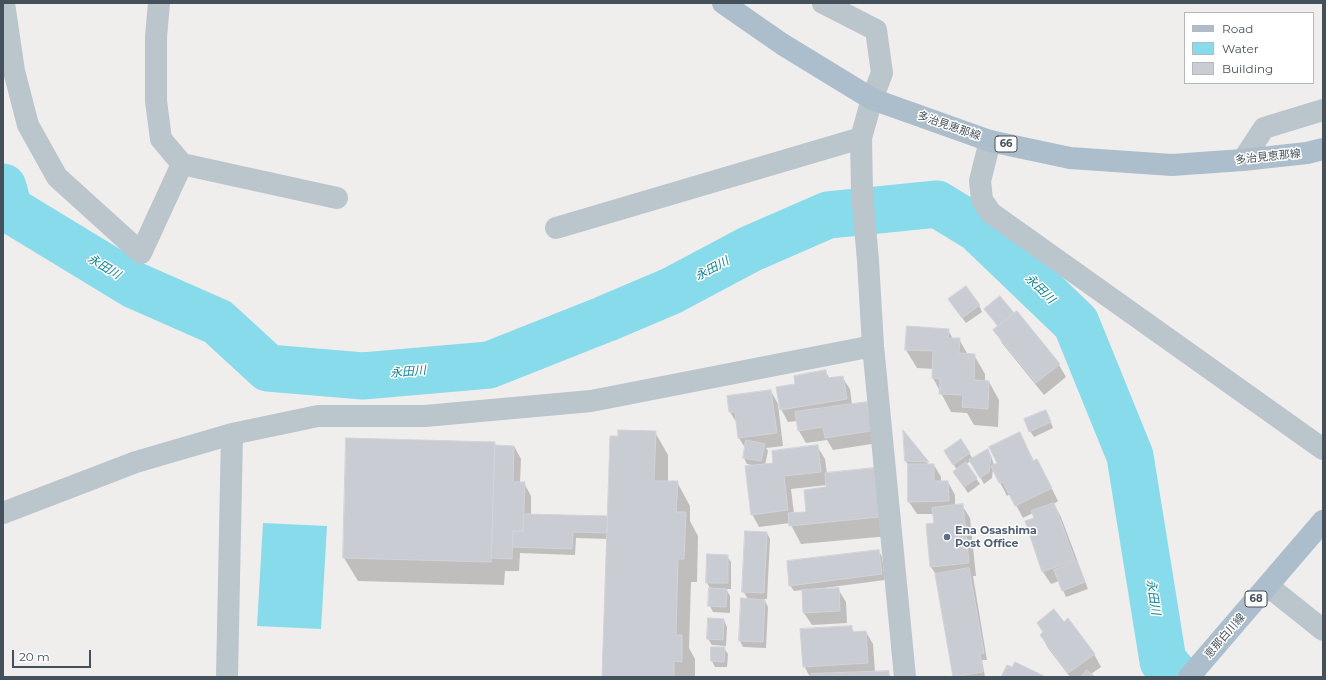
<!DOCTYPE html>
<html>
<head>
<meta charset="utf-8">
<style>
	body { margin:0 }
	#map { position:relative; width:1326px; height:680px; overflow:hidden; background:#f0eded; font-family:Montserrat,sans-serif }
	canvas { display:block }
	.frame { position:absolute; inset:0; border:4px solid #45515a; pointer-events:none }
	.legend { position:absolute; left:1184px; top:12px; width:130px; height:72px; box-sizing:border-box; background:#fff; border:1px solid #b5b9bd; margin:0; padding:5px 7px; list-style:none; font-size:12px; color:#45515a }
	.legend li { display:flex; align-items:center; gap:8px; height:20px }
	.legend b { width:20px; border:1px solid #b5b9bd }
	.scale { position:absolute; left:12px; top:650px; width:79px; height:18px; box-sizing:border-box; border:2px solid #45515a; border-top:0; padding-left:5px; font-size:12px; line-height:14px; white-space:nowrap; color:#45515a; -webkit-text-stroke:3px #fff; paint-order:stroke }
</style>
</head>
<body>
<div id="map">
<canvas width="1326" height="680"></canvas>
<div class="frame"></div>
<ul class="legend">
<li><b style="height:5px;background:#acbecc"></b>Road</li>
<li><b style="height:11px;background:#88dbea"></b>Water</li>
<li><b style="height:11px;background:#c9ccd2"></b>Building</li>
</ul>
<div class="scale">20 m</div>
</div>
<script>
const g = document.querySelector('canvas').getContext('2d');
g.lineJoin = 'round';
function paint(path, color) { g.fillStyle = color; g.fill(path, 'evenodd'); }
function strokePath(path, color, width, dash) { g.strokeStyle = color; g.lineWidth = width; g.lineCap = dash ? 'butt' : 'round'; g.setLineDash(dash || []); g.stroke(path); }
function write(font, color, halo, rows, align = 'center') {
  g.font = font + ' Montserrat,"Noto Sans JP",sans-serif'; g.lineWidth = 3; g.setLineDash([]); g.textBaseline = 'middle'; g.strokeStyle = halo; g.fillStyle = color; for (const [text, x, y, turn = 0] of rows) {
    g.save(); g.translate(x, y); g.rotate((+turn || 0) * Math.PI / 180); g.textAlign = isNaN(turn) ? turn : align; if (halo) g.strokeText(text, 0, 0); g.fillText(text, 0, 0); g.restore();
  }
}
const water = new Path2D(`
	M 263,523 L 327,526 L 321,629 L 257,626 Z`);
const shadow = new Path2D(`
	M 1000,297 L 1014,314 L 1059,365 L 1066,377 L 1044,395 L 1002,343 L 995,330 L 998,327 L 985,309 Z
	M 979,305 L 982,312 L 966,323 L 953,306 Z
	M 948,330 L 953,339 L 959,339 L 968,355 L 974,355 L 985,374 L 985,382 L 989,382 L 999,400 L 998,427 L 974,425 L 967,413 L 951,412 L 933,378 L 933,369 L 917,368 L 906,350 Z
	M 825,371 L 830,379 L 842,377 L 850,389 L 852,405 L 867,403 L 874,416 L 878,443 L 833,450 L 827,440 L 806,443 L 799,431 L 797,421 L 788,422 L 781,409 L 796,385 Z
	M 771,391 L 778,404 L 783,446 L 766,448 L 768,451 L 765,465 L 774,464 L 817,446 L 825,459 L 827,474 L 874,469 L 889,536 L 801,544 L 790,523 L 759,527 L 752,514 L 756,466 L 747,464 L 744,458 L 745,448 L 739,438 L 738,425 L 730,412 L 728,397 ZM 827,485 L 827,488 L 807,512 L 794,514 L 791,489 Z
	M 1049,417 L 1053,428 L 1034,437 L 1030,431 Z
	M 655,432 L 668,455 L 668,482 L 677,482 L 690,506 L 690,521 L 698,536 L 697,582 L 691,582 L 689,648 L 695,659 L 695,677 L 603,677 L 608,539 L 576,538 L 575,555 L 520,553 L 519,571 L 505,571 L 504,585 L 358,581 L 344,558 L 494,443 L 496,446 L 514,446 L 521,459 L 520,483 L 524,483 L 531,496 L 531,516 L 608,517 L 619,437 Z
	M 904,433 L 929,465 L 934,465 L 941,477 L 941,482 L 948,482 L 955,495 L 955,506 L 962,505 L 970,518 L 976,576 L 973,576 L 987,660 L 982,660 L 985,677 L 954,677 L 937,576 L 931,567 L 927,525 L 935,524 L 934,514 L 917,514 L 909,502 L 909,467 L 906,461 Z
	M 1020,434 L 1034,461 L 1037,460 L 1044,473 L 1058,501 L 1054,504 L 1061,517 L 1088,589 L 1066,597 L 1059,581 L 1051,584 L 1043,572 L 1026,521 L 1035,518 L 1033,513 L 1023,518 L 1010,494 L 1007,496 L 993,469 L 992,478 L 984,484 L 971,461 L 966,464 L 980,484 L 968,493 L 954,472 L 957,470 L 949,457 L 961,441 L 973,459 L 991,456 L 994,465 L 998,463 Z
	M 767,533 L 770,539 L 767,599 L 764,599 L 768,607 L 766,648 L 743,647 L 740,641 L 748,599 L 743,591 Z
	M 879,551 L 882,557 L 885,580 L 816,589 L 816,590 L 838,589 L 846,602 L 847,623 L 812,625 L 804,613 L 803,590 L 794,591 L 790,585 Z
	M 727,556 L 731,562 L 731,589 L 726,589 L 730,596 L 730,613 L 713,612 L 710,606 L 710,588 L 707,583 Z
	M 724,620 L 727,627 L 726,646 L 712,645 L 708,639 Z
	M 1063,623 L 1094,654 L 1101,667 L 1091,674 L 1094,677 L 1070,677 L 1048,648 L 1041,635 Z
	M 851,627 L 854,632 L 866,632 L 873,644 L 875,672 L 888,672 L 891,677 L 810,677 L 804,666 Z
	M 724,648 L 728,654 L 727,667 L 715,667 L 712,661 Z`);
const river = new Path2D(`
	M 3,187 L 9,209 L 134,285 L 218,322 L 268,368 L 363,376 L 489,365 L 605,319 L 671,291 L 750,249 L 828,215 L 937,204 L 978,229 L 1076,323 L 1130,456 L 1163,661 L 1177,677`);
const building = new Path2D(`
	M 966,286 L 980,305 L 962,318 L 948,299 Z
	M 1000,296 L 1014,313 L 998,326 L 984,309 Z
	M 1017,311 L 1060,364 L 1036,383 L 993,330 Z
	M 907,326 L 949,329 L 948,338 L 960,338 L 959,353 L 975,354 L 974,380 L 989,381 L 988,409 L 962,407 L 963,395 L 939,394 L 940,379 L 932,378 L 933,351 L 905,350 Z
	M 826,370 L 827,378 L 843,376 L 847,399 L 780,410 L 776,387 L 795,384 L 794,376 Z
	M 771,390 L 777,433 L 738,438 L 735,412 L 729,412 L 727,396 Z
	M 867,402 L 871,431 L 825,438 L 823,427 L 798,431 L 795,412 Z
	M 1046,410 L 1051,422 L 1029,432 L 1024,419 Z
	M 618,430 L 656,431 L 654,481 L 678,481 L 676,512 L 686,512 L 684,559 L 678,559 L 676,635 L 682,635 L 682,662 L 674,661 L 674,677 L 602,677 L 610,436 L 618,436 Z
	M 903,430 L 929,462 L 905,461 Z
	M 1020,432 L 1033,461 L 1037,459 L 1052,488 L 1015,506 L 1003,482 L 999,483 L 991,466 L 997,463 L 989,447 Z
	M 346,438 L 495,442 L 491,562 L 343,558 Z
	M 961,439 L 970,453 L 953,465 L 944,451 Z
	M 746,440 L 765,444 L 761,461 L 743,458 Z
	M 495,445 L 514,446 L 513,482 L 525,482 L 523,531 L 513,531 L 512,559 L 492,558 Z
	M 818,445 L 821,472 L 784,476 L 788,510 L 751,515 L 745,466 L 773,463 L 772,451 Z
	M 988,449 L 991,457 L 989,472 L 980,478 L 969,460 Z
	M 966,462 L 977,478 L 964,487 L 953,472 Z
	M 908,464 L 934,464 L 934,481 L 948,481 L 949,501 L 908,502 Z
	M 874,468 L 879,517 L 789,526 L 788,513 L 806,512 L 804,490 L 826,487 L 825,473 Z
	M 1054,503 L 1075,560 L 1042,572 L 1025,521 L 1034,518 L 1031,511 Z
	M 963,504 L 969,563 L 930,567 L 926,524 L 934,523 L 932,508 Z
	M 524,514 L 608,516 L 607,533 L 573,532 L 572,549 L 512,547 L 513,531 L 523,531 Z
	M 745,531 L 767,532 L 764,593 L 742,592 Z
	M 879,550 L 882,574 L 789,586 L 787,561 Z
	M 707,554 L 728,555 L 728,583 L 706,583 Z
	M 1077,561 L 1085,582 L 1062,591 L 1054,570 Z
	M 969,568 L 984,653 L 980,654 L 983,672 L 953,677 L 935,574 Z
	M 709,588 L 727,589 L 726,607 L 708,606 Z
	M 839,588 L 840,611 L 803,613 L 802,590 Z
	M 741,598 L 765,600 L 763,642 L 739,641 Z
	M 1054,609 L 1064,622 L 1068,618 L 1095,654 L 1068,673 L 1040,635 L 1043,632 L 1037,623 Z
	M 708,618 L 724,619 L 723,640 L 707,639 Z
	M 852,626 L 852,632 L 866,631 L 868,663 L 803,667 L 800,629 Z
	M 711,647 L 725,647 L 724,662 L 711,661 Z
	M 1015,662 L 1046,677 L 1001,677 L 1007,665 L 1012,667 Z
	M 1087,670 L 1095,677 L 1081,677 Z
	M 889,671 L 889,677 L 810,677 L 811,674 Z`);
const minor = new Path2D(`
	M 4,3 L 14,71 L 28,125 L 57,177 L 141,253 L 182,164 L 161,139 L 156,101 L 156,37 L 159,3
	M 823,3 L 876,30 L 882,73 L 872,99 L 861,138 L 862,192 L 868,261 L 873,346 L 905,677
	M 990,141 L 980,181 L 982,200 L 991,213 L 1323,449
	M 1243,160 L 1264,128 L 1323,110
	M 182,164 L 337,198
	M 556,228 L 861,138
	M 3,513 L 136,462 L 232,434 L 318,416 L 425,416 L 591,401 L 873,346
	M 1268,586 L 1323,630
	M 227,677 L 232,434`);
const major = new Path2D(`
	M 723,3 L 782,44 L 872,99 L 990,141 L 1070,158 L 1172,165 L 1243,160 L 1307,153 L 1323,149
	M 1189,677 L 1323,521`);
const markers = [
	[947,537,4,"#5c6f8a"]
];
const shields = [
	[1006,144,22],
	[1256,599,22]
];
const shieldNames = [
	["66",1006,144],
	["68",1256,599]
];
const streetNames = [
	["多治見恵那線",949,126,19],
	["多治見恵那線",1268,157,-6],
	["恵那白川線",1225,636,-49]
];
const serviceNames = [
	["Ena Osashima",955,531],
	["Post Office",955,544]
];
const waterNames = [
	["永田川",104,267,31],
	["永田川",712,269,-28],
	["永田川",1040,289,44],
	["永田川",408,372,-5],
	["永田川",1153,597,81]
];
paint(water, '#88dbea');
paint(shadow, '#0003');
strokePath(river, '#88dbea', 47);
paint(building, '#c9ccd2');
strokePath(building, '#d1d3d8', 1);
strokePath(minor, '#bbc5cc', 22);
strokePath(major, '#acbecc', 22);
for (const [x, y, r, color] of markers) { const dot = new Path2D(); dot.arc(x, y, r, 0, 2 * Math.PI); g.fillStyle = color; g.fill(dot); strokePath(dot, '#fff', 1.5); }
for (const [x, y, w] of shields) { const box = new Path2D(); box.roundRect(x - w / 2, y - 8, w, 16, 3); g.fillStyle = '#fff'; g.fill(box); strokePath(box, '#45515a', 1); }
write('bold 10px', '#45515a', null, shieldNames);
write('11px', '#45515a', '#fff', streetNames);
write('bold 11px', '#4e5e75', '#fff', serviceNames, 'left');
write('italic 12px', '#0d8196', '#fff', waterNames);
</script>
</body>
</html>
